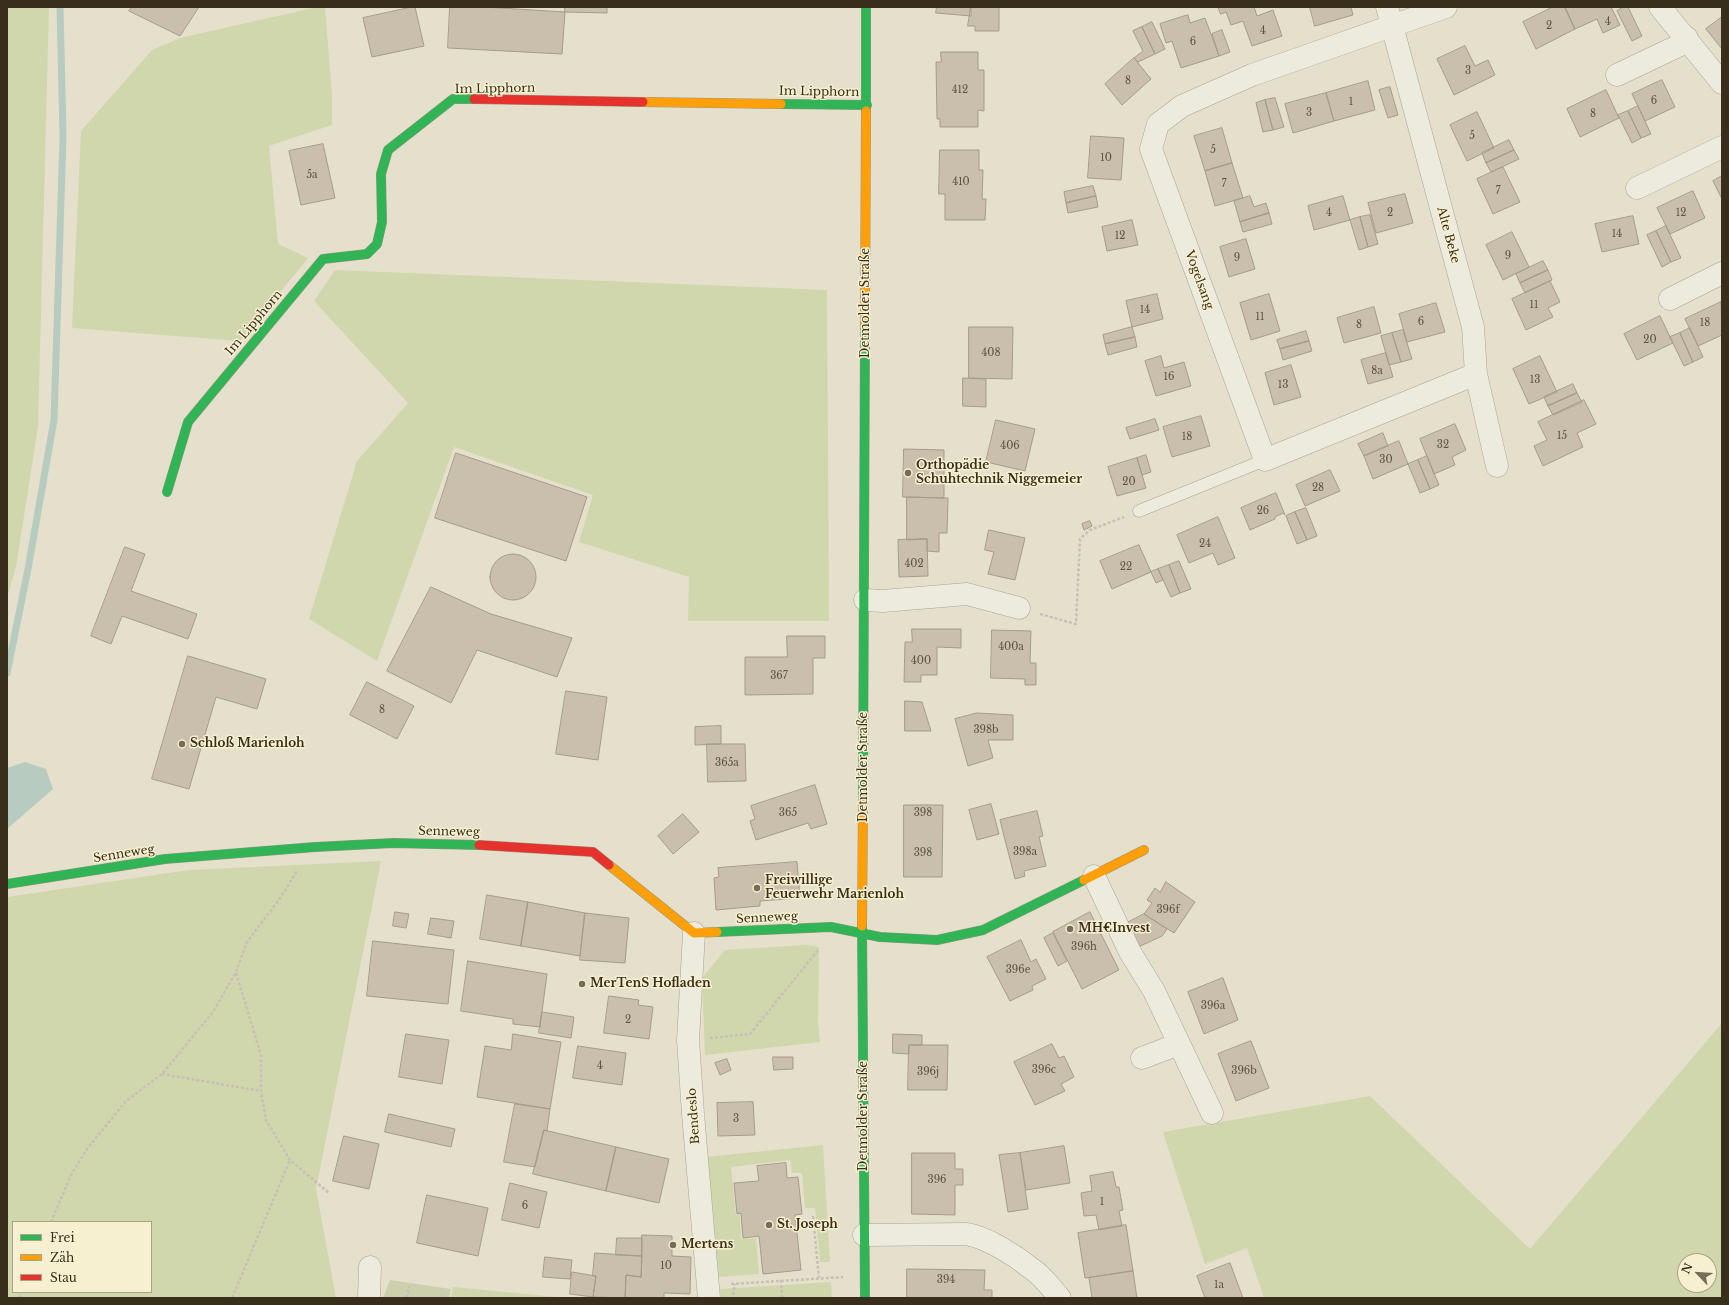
<!DOCTYPE html>
<html>
<head>
<meta charset="utf-8">
<style>
	body { margin:0 }
	#map { position:relative; width:1729px; height:1305px; overflow:hidden; background:#e5e0cb; font-family:"Libre Baskerville",serif }
	canvas { display:block }
	.frame { position:absolute; inset:0; border:8px solid #392e1c; pointer-events:none }
	.legend { position:absolute; left:12px; top:1221px; width:140px; height:72px; box-sizing:border-box; background:#f7f0d0; border:1px solid #aba288; margin:0; padding:5px 7px; list-style:none; font-size:12px; color:#392e1c }
	.legend li { display:flex; align-items:center; gap:8px; height:20px }
	.legend b { width:20px; border:1px solid #aba288 }
	.north { position:absolute; left:1677px; top:1253px; width:40px; height:40px; box-sizing:border-box; background:#f7f0d0; border:1px solid #aba288; border-radius:50%; rotate:295deg; font-size:11px; font-weight:700; line-height:16px; text-align:center; color:#392e1c }
	.north::after { content:''; display:block; margin:auto; width:14px; height:18px; background:#756c59; clip-path:polygon(50% 0,100% 100%,50% 72%,0 100%) }
</style>
</head>
<body>
<div id="map">
<canvas width="1729" height="1305"></canvas>
<div class="frame"></div>
<ul class="legend">
<li><b style="height:5px;background:#30b455"></b>Frei</li>
<li><b style="height:5px;background:#ff9f0a"></b>Zäh</li>
<li><b style="height:5px;background:#e5322d"></b>Stau</li>
</ul>
<div class="north">N</div>
</div>
<script>
const g = document.querySelector('canvas').getContext('2d');
g.lineJoin = 'round';
function paint(path, color) { g.fillStyle = color; g.fill(path, 'evenodd'); }
function strokePath(path, color, width, dash) { g.strokeStyle = color; g.lineWidth = width; g.lineCap = dash ? 'butt' : 'round'; g.setLineDash(dash || []); g.stroke(path); }
function write(font, color, halo, rows, align = 'center') {
  g.font = font + ' "Libre Baskerville",serif'; g.lineWidth = 3; g.setLineDash([]); g.textBaseline = 'middle'; g.strokeStyle = halo; g.fillStyle = color; for (const [text, x, y, turn = 0] of rows) {
    g.save(); g.translate(x, y); g.rotate((+turn || 0) * Math.PI / 180); g.textAlign = isNaN(turn) ? turn : align; if (halo) g.strokeText(text, 0, 0); g.fillText(text, 0, 0); g.restore();
  }
}
const green = new Path2D(`
	M 7,7 L 49,7 L 38,427 L 16,567 L 7,598 Z
	M 317,7 L 325,7 L 332,95 L 332,125 L 269,146 L 278,244 L 308,258 L 240,341 L 72,328 L 81,131 L 152,50 L 180,38 Z
	M 335,270 L 827,290 L 829,621 L 688,621 L 689,577 L 579,542 L 593,495 L 454,447 L 377,661 L 309,619 L 357,461 L 408,403 L 314,301 Z
	M 381,861 L 316,1189 L 336,1298 L 7,1298 L 7,897 L 189,870 ZM 13,1222 L 151,1222 L 151,1292 L 13,1292 Z
	M 806,945 L 819,947 L 818,1023 L 820,1042 L 705,1055 L 702,978 L 725,950 Z
	M 1722,1023 L 1722,1298 L 1264,1298 L 1247,1248 L 1205,1264 L 1163,1132 L 1370,1096 L 1530,1249 ZM 1685,1261 L 1709,1261 L 1709,1285 L 1685,1285 Z
	M 823,1145 L 830,1262 L 820,1262 L 815,1208 L 805,1208 L 802,1173 L 792,1173 L 790,1160 L 731,1167 L 736,1215 L 740,1215 L 741,1239 L 756,1238 L 759,1274 L 718,1277 L 706,1157 Z
	M 831,1282 L 832,1298 L 721,1298 L 720,1289 Z
	M 453,1287 L 567,1298 L 451,1298 Z`);
const cemetery = new Path2D(`
	M 390,1280 L 451,1289 L 449,1298 L 383,1298 Z`);
const water = new Path2D(`
	M 25,762 L 46,769 L 53,789 L 7,829 L 7,768 Z`);
const stream = new Path2D(`
	M 7,673 L 28,569 L 54,420 L 63,136 L 60,7`);
const building = new Path2D(`
	M 132,7 L 199,7 L 180,36 L 129,11 Z
	M 412,7 L 415,7 L 424,46 L 372,57 L 363,18 Z
	M 450,7 L 484,7 L 565,12 L 562,54 L 448,48 Z
	M 565,7 L 607,7 L 607,13 L 565,12 Z
	M 937,7 L 971,7 L 971,16 L 936,13 Z
	M 971,7 L 999,7 L 999,31 L 975,31 L 975,26 L 968,26 Z
	M 1218,7 L 1254,7 L 1257,16 L 1273,10 L 1282,36 L 1252,46 L 1243,21 L 1231,25 L 1226,12 L 1221,14 Z
	M 1310,7 L 1351,7 L 1353,15 L 1315,26 Z
	M 1553,7 L 1565,7 L 1575,29 L 1536,49 L 1523,22 Z
	M 1565,7 L 1611,7 L 1620,25 L 1603,33 L 1597,19 L 1575,29 Z
	M 1624,7 L 1628,7 L 1642,36 L 1632,41 L 1617,11 Z
	M 1188,15 L 1190,23 L 1205,18 L 1219,56 L 1181,68 L 1172,41 L 1166,43 L 1160,24 Z
	M 1722,17 L 1722,49 L 1706,29 Z
	M 1152,22 L 1165,49 L 1155,54 L 1142,27 Z
	M 1142,27 L 1155,54 L 1138,62 L 1134,58 L 1143,51 L 1133,31 Z
	M 1222,30 L 1230,52 L 1219,56 L 1212,34 Z
	M 1465,46 L 1475,66 L 1488,60 L 1495,75 L 1454,95 L 1437,59 Z
	M 941,52 L 978,52 L 978,70 L 984,70 L 984,111 L 978,110 L 978,127 L 940,127 L 940,119 L 937,119 L 936,62 L 941,62 Z
	M 1134,58 L 1151,79 L 1122,105 L 1105,84 Z
	M 1662,80 L 1675,107 L 1645,121 L 1632,94 Z
	M 1368,81 L 1375,110 L 1334,121 L 1326,93 Z
	M 1390,87 L 1398,115 L 1388,118 L 1379,90 Z
	M 1606,90 L 1619,118 L 1580,137 L 1567,109 Z
	M 1326,93 L 1334,121 L 1293,133 L 1285,104 Z
	M 1275,98 L 1284,127 L 1273,130 L 1265,100 Z
	M 1265,100 L 1273,130 L 1263,132 L 1256,103 Z
	M 1638,106 L 1651,134 L 1641,138 L 1628,111 Z
	M 1628,111 L 1641,138 L 1632,143 L 1618,115 Z
	M 1477,112 L 1494,148 L 1467,161 L 1450,125 Z
	M 1222,128 L 1232,163 L 1205,171 L 1194,136 Z
	M 1091,136 L 1124,138 L 1121,180 L 1088,178 Z
	M 1509,140 L 1514,150 L 1486,163 L 1482,153 Z
	M 323,144 L 335,198 L 301,205 L 289,151 Z
	M 940,150 L 979,150 L 979,170 L 983,170 L 982,199 L 986,199 L 985,220 L 945,220 L 945,194 L 939,194 Z
	M 1514,150 L 1519,159 L 1491,172 L 1486,163 Z
	M 1232,163 L 1243,198 L 1215,206 L 1205,171 Z
	M 1503,167 L 1520,202 L 1493,214 L 1477,179 Z
	M 1722,176 L 1722,199 L 1713,181 Z
	M 1093,186 L 1096,196 L 1066,203 L 1064,192 Z
	M 1693,191 L 1705,218 L 1670,234 L 1657,208 Z
	M 1405,194 L 1413,223 L 1376,233 L 1368,203 Z
	M 1096,196 L 1098,207 L 1068,213 L 1066,203 Z
	M 1250,196 L 1254,207 L 1266,203 L 1269,213 L 1240,222 L 1234,201 Z
	M 1343,196 L 1350,220 L 1314,230 L 1308,206 Z
	M 1269,213 L 1272,224 L 1243,232 L 1240,222 Z
	M 1370,215 L 1378,244 L 1368,247 L 1360,217 Z
	M 1633,216 L 1639,244 L 1602,252 L 1595,224 Z
	M 1360,217 L 1368,247 L 1359,250 L 1350,220 Z
	M 1132,220 L 1138,245 L 1107,251 L 1102,227 Z
	M 1666,226 L 1681,258 L 1671,262 L 1656,231 Z
	M 1656,231 L 1671,262 L 1662,267 L 1647,235 Z
	M 1512,232 L 1529,267 L 1503,280 L 1486,245 Z
	M 1246,239 L 1255,269 L 1229,277 L 1220,247 Z
	M 1543,261 L 1548,270 L 1520,283 L 1516,274 Z
	M 1548,270 L 1552,280 L 1525,293 L 1520,283 Z
	M 1550,281 L 1560,302 L 1548,308 L 1553,317 L 1526,330 L 1512,299 Z
	M 1157,294 L 1163,319 L 1132,327 L 1126,301 Z
	M 1269,294 L 1280,331 L 1251,340 L 1240,303 Z
	M 1721,302 L 1722,335 L 1698,346 L 1685,319 Z
	M 1436,303 L 1445,332 L 1407,342 L 1399,314 Z
	M 1374,307 L 1381,333 L 1344,343 L 1337,318 Z
	M 1660,316 L 1673,343 L 1637,360 L 1624,334 Z
	M 969,327 L 1013,327 L 1012,379 L 969,378 Z
	M 1132,327 L 1135,337 L 1105,344 L 1103,335 Z
	M 1690,328 L 1703,357 L 1693,362 L 1680,333 Z
	M 1403,330 L 1412,359 L 1401,362 L 1392,333 Z
	M 1306,331 L 1309,341 L 1280,349 L 1277,340 Z
	M 1392,333 L 1401,362 L 1389,365 L 1381,336 Z
	M 1680,333 L 1693,362 L 1684,366 L 1670,337 Z
	M 1135,337 L 1137,347 L 1108,355 L 1105,344 Z
	M 1309,341 L 1312,351 L 1283,360 L 1280,349 Z
	M 1386,353 L 1393,377 L 1368,384 L 1361,360 Z
	M 1161,356 L 1164,368 L 1184,362 L 1191,386 L 1156,396 L 1145,361 Z
	M 1540,356 L 1557,392 L 1529,404 L 1513,369 Z
	M 1291,365 L 1301,397 L 1274,405 L 1265,373 Z
	M 963,378 L 986,379 L 986,407 L 963,406 Z
	M 1573,384 L 1577,393 L 1548,406 L 1544,397 Z
	M 1577,393 L 1582,402 L 1553,415 L 1548,406 Z
	M 1584,400 L 1596,424 L 1577,433 L 1583,447 L 1543,466 L 1534,446 L 1547,440 L 1538,422 Z
	M 1201,416 L 1210,446 L 1172,457 L 1163,427 Z
	M 1155,419 L 1159,430 L 1130,439 L 1126,428 Z
	M 996,420 L 1035,429 L 1025,471 L 986,462 Z
	M 1455,424 L 1466,450 L 1452,457 L 1455,465 L 1434,474 L 1420,439 Z
	M 1383,433 L 1388,446 L 1364,456 L 1358,444 Z
	M 1399,441 L 1408,464 L 1373,479 L 1364,456 Z
	M 904,449 L 944,450 L 944,498 L 903,497 Z
	M 456,453 L 587,497 L 566,561 L 435,518 Z
	M 1146,455 L 1151,472 L 1142,475 L 1137,458 Z
	M 1427,456 L 1439,485 L 1430,489 L 1418,460 Z
	M 1137,458 L 1146,488 L 1117,496 L 1108,467 Z
	M 1418,460 L 1430,489 L 1420,493 L 1408,464 Z
	M 1330,470 L 1340,491 L 1305,506 L 1296,485 Z
	M 1276,493 L 1285,515 L 1283,513 L 1275,517 L 1275,519 L 1250,530 L 1241,508 Z
	M 907,497 L 948,498 L 947,533 L 939,533 L 939,552 L 927,551 L 927,539 L 907,540 Z
	M 1306,508 L 1317,536 L 1307,540 L 1295,512 Z
	M 1295,512 L 1307,540 L 1297,544 L 1286,516 Z
	M 1218,517 L 1235,558 L 1218,565 L 1213,553 L 1189,563 L 1177,535 Z
	M 1090,521 L 1092,526 L 1084,530 L 1082,524 Z
	M 989,530 L 1025,538 L 1015,580 L 988,574 L 994,552 L 985,550 Z
	M 927,539 L 928,576 L 899,577 L 898,540 Z
	M 1139,545 L 1151,572 L 1112,589 L 1100,561 Z
	M 125,547 L 145,554 L 131,591 L 197,614 L 188,639 L 122,616 L 111,644 L 91,636 Z
	M490 577a23 23 0 1 1 46 0a23 23 0 1 1-46 0Z
	M 1179,561 L 1191,589 L 1180,593 L 1169,565 Z
	M 1169,565 L 1180,593 L 1171,597 L 1158,569 Z
	M 1158,569 L 1163,580 L 1156,583 L 1151,572 Z
	M 431,587 L 491,614 L 572,638 L 557,677 L 477,650 L 451,703 L 387,671 Z
	M 912,629 L 961,629 L 961,648 L 937,647 L 937,675 L 921,675 L 921,682 L 904,682 L 905,642 L 912,642 Z
	M 992,630 L 1031,631 L 1030,663 L 1036,663 L 1036,685 L 1025,685 L 1025,679 L 991,678 Z
	M 787,636 L 825,636 L 825,658 L 813,658 L 813,694 L 745,695 L 745,657 L 787,657 Z
	M 188,656 L 266,679 L 257,709 L 216,697 L 189,789 L 152,779 Z
	M 367,682 L 414,706 L 397,739 L 350,715 Z
	M 566,691 L 607,697 L 598,760 L 556,754 Z
	M 905,701 L 922,702 L 931,731 L 905,731 Z
	M 977,713 L 1013,715 L 1013,740 L 988,740 L 993,758 L 968,766 L 955,719 Z
	M 721,726 L 721,744 L 695,745 L 695,727 Z
	M 707,744 L 745,744 L 746,781 L 708,782 Z
	M 815,785 L 827,824 L 811,829 L 808,823 L 756,840 L 750,821 L 755,819 L 751,806 Z
	M 991,804 L 999,834 L 977,840 L 969,810 Z
	M 904,805 L 943,805 L 942,877 L 904,877 Z
	M 1037,811 L 1043,836 L 1039,837 L 1046,866 L 1024,871 L 1025,876 L 1015,879 L 1000,820 Z
	M 683,814 L 699,832 L 673,854 L 658,836 Z
	M 797,862 L 800,898 L 760,901 L 760,906 L 716,910 L 714,878 L 719,877 L 718,868 Z
	M 1166,882 L 1195,902 L 1174,933 L 1144,914 L 1152,903 L 1147,900 L 1155,888 L 1160,892 Z
	M 487,895 L 528,902 L 521,946 L 480,939 Z
	M 528,902 L 585,913 L 580,956 L 521,946 Z
	M 395,912 L 409,914 L 406,928 L 393,926 Z
	M 1090,912 L 1119,970 L 1082,989 L 1053,932 Z
	M 585,913 L 629,918 L 625,963 L 580,960 Z
	M 1144,914 L 1167,929 L 1162,936 L 1136,948 L 1125,924 Z
	M 431,918 L 454,921 L 451,938 L 428,934 Z
	M 1053,933 L 1067,961 L 1058,966 L 1044,938 Z
	M 1021,940 L 1031,962 L 1036,959 L 1046,979 L 1032,986 L 1033,990 L 1010,1001 L 987,957 Z
	M 373,941 L 454,950 L 448,1004 L 367,996 Z
	M 468,961 L 547,974 L 540,1027 L 513,1024 L 513,1019 L 461,1011 Z
	M 1223,978 L 1238,1020 L 1204,1034 L 1188,992 Z
	M 609,996 L 639,1000 L 638,1005 L 653,1007 L 649,1039 L 604,1033 Z
	M 542,1012 L 574,1017 L 571,1038 L 539,1033 Z
	M 406,1034 L 449,1040 L 442,1084 L 399,1077 Z
	M 513,1034 L 561,1042 L 550,1109 L 477,1097 L 485,1046 L 511,1050 Z
	M 893,1034 L 922,1035 L 922,1045 L 909,1045 L 909,1054 L 893,1053 Z
	M 1251,1041 L 1269,1088 L 1236,1101 L 1218,1054 Z
	M 1052,1044 L 1059,1058 L 1064,1056 L 1074,1077 L 1061,1084 L 1065,1091 L 1035,1105 L 1014,1062 Z
	M 909,1045 L 948,1045 L 947,1090 L 908,1090 Z
	M 578,1046 L 626,1053 L 622,1085 L 573,1078 Z
	M 773,1057 L 793,1057 L 793,1069 L 774,1070 Z
	M 727,1059 L 731,1070 L 720,1075 L 715,1063 Z
	M 753,1102 L 755,1135 L 718,1136 L 717,1103 Z
	M 515,1104 L 550,1109 L 547,1131 L 544,1130 L 535,1167 L 504,1162 Z
	M 389,1114 L 455,1129 L 451,1147 L 385,1132 Z
	M 544,1130 L 616,1147 L 606,1191 L 533,1174 Z
	M 344,1136 L 379,1144 L 369,1189 L 333,1181 Z
	M 1064,1146 L 1070,1183 L 1026,1190 L 1020,1153 Z
	M 616,1147 L 669,1159 L 659,1203 L 606,1191 Z
	M 912,1153 L 955,1153 L 955,1169 L 963,1169 L 963,1185 L 955,1185 L 955,1215 L 912,1214 Z
	M 1020,1153 L 1028,1209 L 1008,1212 L 999,1155 Z
	M 786,1163 L 787,1178 L 798,1177 L 802,1214 L 795,1215 L 801,1270 L 763,1274 L 759,1236 L 743,1238 L 741,1213 L 737,1214 L 734,1183 L 759,1181 L 757,1166 Z
	M 1113,1172 L 1116,1187 L 1119,1187 L 1123,1210 L 1119,1211 L 1122,1226 L 1099,1230 L 1096,1215 L 1084,1216 L 1081,1193 L 1092,1191 L 1090,1176 Z
	M 510,1183 L 547,1192 L 539,1228 L 502,1220 Z
	M 427,1195 L 488,1208 L 478,1256 L 417,1243 Z
	M 1126,1225 L 1133,1271 L 1085,1278 L 1078,1233 Z
	M 642,1235 L 672,1236 L 672,1256 L 691,1257 L 690,1294 L 664,1293 L 664,1298 L 625,1298 L 626,1275 L 641,1277 Z
	M 617,1238 L 642,1238 L 642,1256 L 616,1255 Z
	M 595,1253 L 642,1256 L 641,1277 L 626,1275 L 625,1298 L 593,1297 L 596,1276 L 593,1276 Z
	M 545,1257 L 572,1260 L 570,1279 L 543,1277 Z
	M 1230,1263 L 1243,1298 L 1205,1298 L 1197,1276 Z
	M 907,1269 L 985,1270 L 984,1290 L 992,1290 L 992,1298 L 907,1298 Z
	M 1133,1271 L 1137,1298 L 1092,1298 L 1089,1278 Z
	M 572,1272 L 596,1276 L 593,1297 L 570,1294 Z`);
const path = new Path2D(`
	M 1040,614 L 1076,624 L 1080,539 L 1090,530 L 1124,517
	M 236,973 L 261,1055 L 261,1091 L 266,1120 L 290,1160 L 329,1193
	M 710,1038 L 750,1034 L 818,950
	M 162,1074 L 261,1091
	M 813,1216 L 819,1278
	M 51,1222 L 71,1175 L 87,1149 L 126,1101 L 162,1074 L 213,1012 L 236,972 L 247,942 L 281,897 L 297,871
	M 781,1280 L 782,1298
	M 731,1284 L 843,1277
	M 733,1295 L 735,1284
	M 19,1298 L 22,1292
	M 232,1298 L 290,1160
	M 407,1298 L 409,1286`);
const lane = new Path2D(`
	M 1139,511 L 1265,460`);
const street = new Path2D(`
	M 1387,7 L 1473,327 L 1476,374 L 1497,466
	M 1446,7 L 1252,75 L 1182,106 L 1158,124 L 1151,149 L 1265,460 L 1476,374
	M 1660,7 L 1722,83
	M 1617,75 L 1678,46 L 1687,38
	M 1637,188 L 1722,147
	M 1670,299 L 1722,273
	M 865,600 L 883,601 L 967,594 L 1019,608
	M 1094,876 L 1130,952 L 1154,991 L 1212,1113
	M 694,933 L 688,1040 L 693,1114 L 709,1298
	M 1142,1058 L 1179,1044
	M 864,1235 L 966,1234 C 987,1237 1016,1256 1032,1269 C 1043,1276 1051,1288 1060,1298
	M 369,1298 L 370,1267`);
const fast = new Path2D(`
	M 781,104 L 867,105
	M 866,111 L 866,7
	M 167,492 L 188,422 L 323,259 L 367,254 L 377,244 L 382,222 L 381,174 L 388,150 L 453,99 L 474,99
	M 863,800 L 865,325
	M 7,884 L 165,859 L 315,847 L 393,843 L 479,845
	M 862,926 L 865,1298
	M 717,932 L 831,927 L 880,937 L 937,940 L 983,930 L 1084,880`);
const slow = new Path2D(`
	M 643,102 L 781,104
	M 865,325 L 866,111
	M 609,865 L 694,933 L 717,932
	M 1084,880 L 1144,850
	M 862,926 L 863,800`);
const jam = new Path2D(`
	M 474,99 L 643,102
	M 479,845 L 593,852 L 609,865`);
const markers = [
	[908,473,4,"#756c59"],
	[182,744,4,"#756c59"],
	[757,888,4,"#756c59"],
	[1070,929,4,"#756c59"],
	[582,984,4,"#756c59"],
	[769,1225,4,"#756c59"],
	[673,1245,4,"#756c59"]
];
const numberNames = [
	["4",1608,22],
	["2",1549,26],
	["4",1263,31],
	["6",1193,42],
	["3",1468,71],
	["8",1128,81],
	["412",960,90],
	["6",1654,101],
	["1",1351,102],
	["3",1309,113],
	["8",1593,114],
	["5",1472,136],
	["5",1213,150],
	["10",1106,158],
	["5a",312,175],
	["410",961,182],
	["7",1224,184],
	["7",1498,191],
	["4",1329,213],
	["2",1390,213],
	["12",1681,213],
	["14",1617,234],
	["12",1120,236],
	["9",1508,256],
	["9",1237,258],
	["11",1534,305],
	["14",1145,310],
	["11",1260,317],
	["6",1421,322],
	["18",1705,323],
	["8",1359,325],
	["20",1650,340],
	["408",991,353],
	["8a",1377,371],
	["16",1169,377],
	["13",1535,380],
	["13",1283,385],
	["15",1562,436],
	["18",1187,437],
	["32",1443,445],
	["406",1010,446],
	["30",1386,460],
	["20",1129,482],
	["28",1318,488],
	["26",1263,511],
	["24",1205,544],
	["402",914,564],
	["22",1126,567],
	["400a",1011,647],
	["400",921,661],
	["367",779,676],
	["8",382,710],
	["398b",986,730],
	["365a",727,763],
	["365",788,813],
	["398",923,813],
	["398a",1025,852],
	["398",923,853],
	["396f",1168,910],
	["396h",1084,947],
	["396e",1018,970],
	["396a",1213,1006],
	["2",628,1020],
	["4",600,1066],
	["396c",1044,1070],
	["396b",1244,1071],
	["396j",928,1072],
	["3",736,1119],
	["396",937,1180],
	["1",1102,1202],
	["6",525,1206],
	["10",666,1266],
	["394",946,1280],
	["1a",1219,1285]
];
const streetNames = [
	["Im Lipphorn",495,89,-1],
	["Im Lipphorn",819,92,1],
	["Alte Beke",1448,235,75],
	["Vogelsang",1199,280,70],
	["Detmolder Straße",866,303,-90],
	["Im Lipphorn",254,323,-50],
	["Detmolder Straße",864,767,-90],
	["Senneweg",449,832,1],
	["Senneweg",124,854,-9],
	["Senneweg",767,918,-3],
	["Bendeslo",694,1116,-94],
	["Detmolder Straße",864,1116,-90]
];
const poiNames = [
	["Orthopädie",916,466],
	["Schuhtechnik Niggemeier",916,480],
	["Schloß Marienloh",190,744],
	["Freiwillige",765,881],
	["Feuerwehr Marienloh",765,895],
	["MH€Invest",1078,929],
	["MerTenS Hofladen",590,984],
	["St. Joseph",777,1225],
	["Mertens",681,1245]
];
paint(green, '#d1d7ac');
paint(cemetery, '#ccd0ac');
paint(water, '#b7cbc1');
strokePath(stream, '#b7cbc1', 7);
paint(building, '#cabeac');
strokePath(building, '#a59b8a', 1);
strokePath(lane, '#aaa495', 13);
strokePath(street, '#aaa495', 23);
strokePath(fast, '#9a9484', 10);
strokePath(slow, '#9a9484', 10);
strokePath(jam, '#9a9484', 10);
strokePath(path, '#c6c1b4', 2.5, [3, 2]);
strokePath(lane, '#edeade', 12);
strokePath(street, '#edeade', 22);
strokePath(fast, '#30b455', 9);
strokePath(slow, '#ff9f0a', 9);
strokePath(jam, '#e5322d', 9);
for (const [x, y, r, color] of markers) { const dot = new Path2D(); dot.arc(x, y, r, 0, 2 * Math.PI); g.fillStyle = color; g.fill(dot); strokePath(dot, '#f7f0d0', 1.5); }
write('10px', '#5d5240', null, numberNames);
write('12px', '#392e1c', '#f7f0d0', streetNames);
write('bold 12px', '#392e1c', '#f7f0d0', poiNames, 'left');
</script>
</body>
</html>
